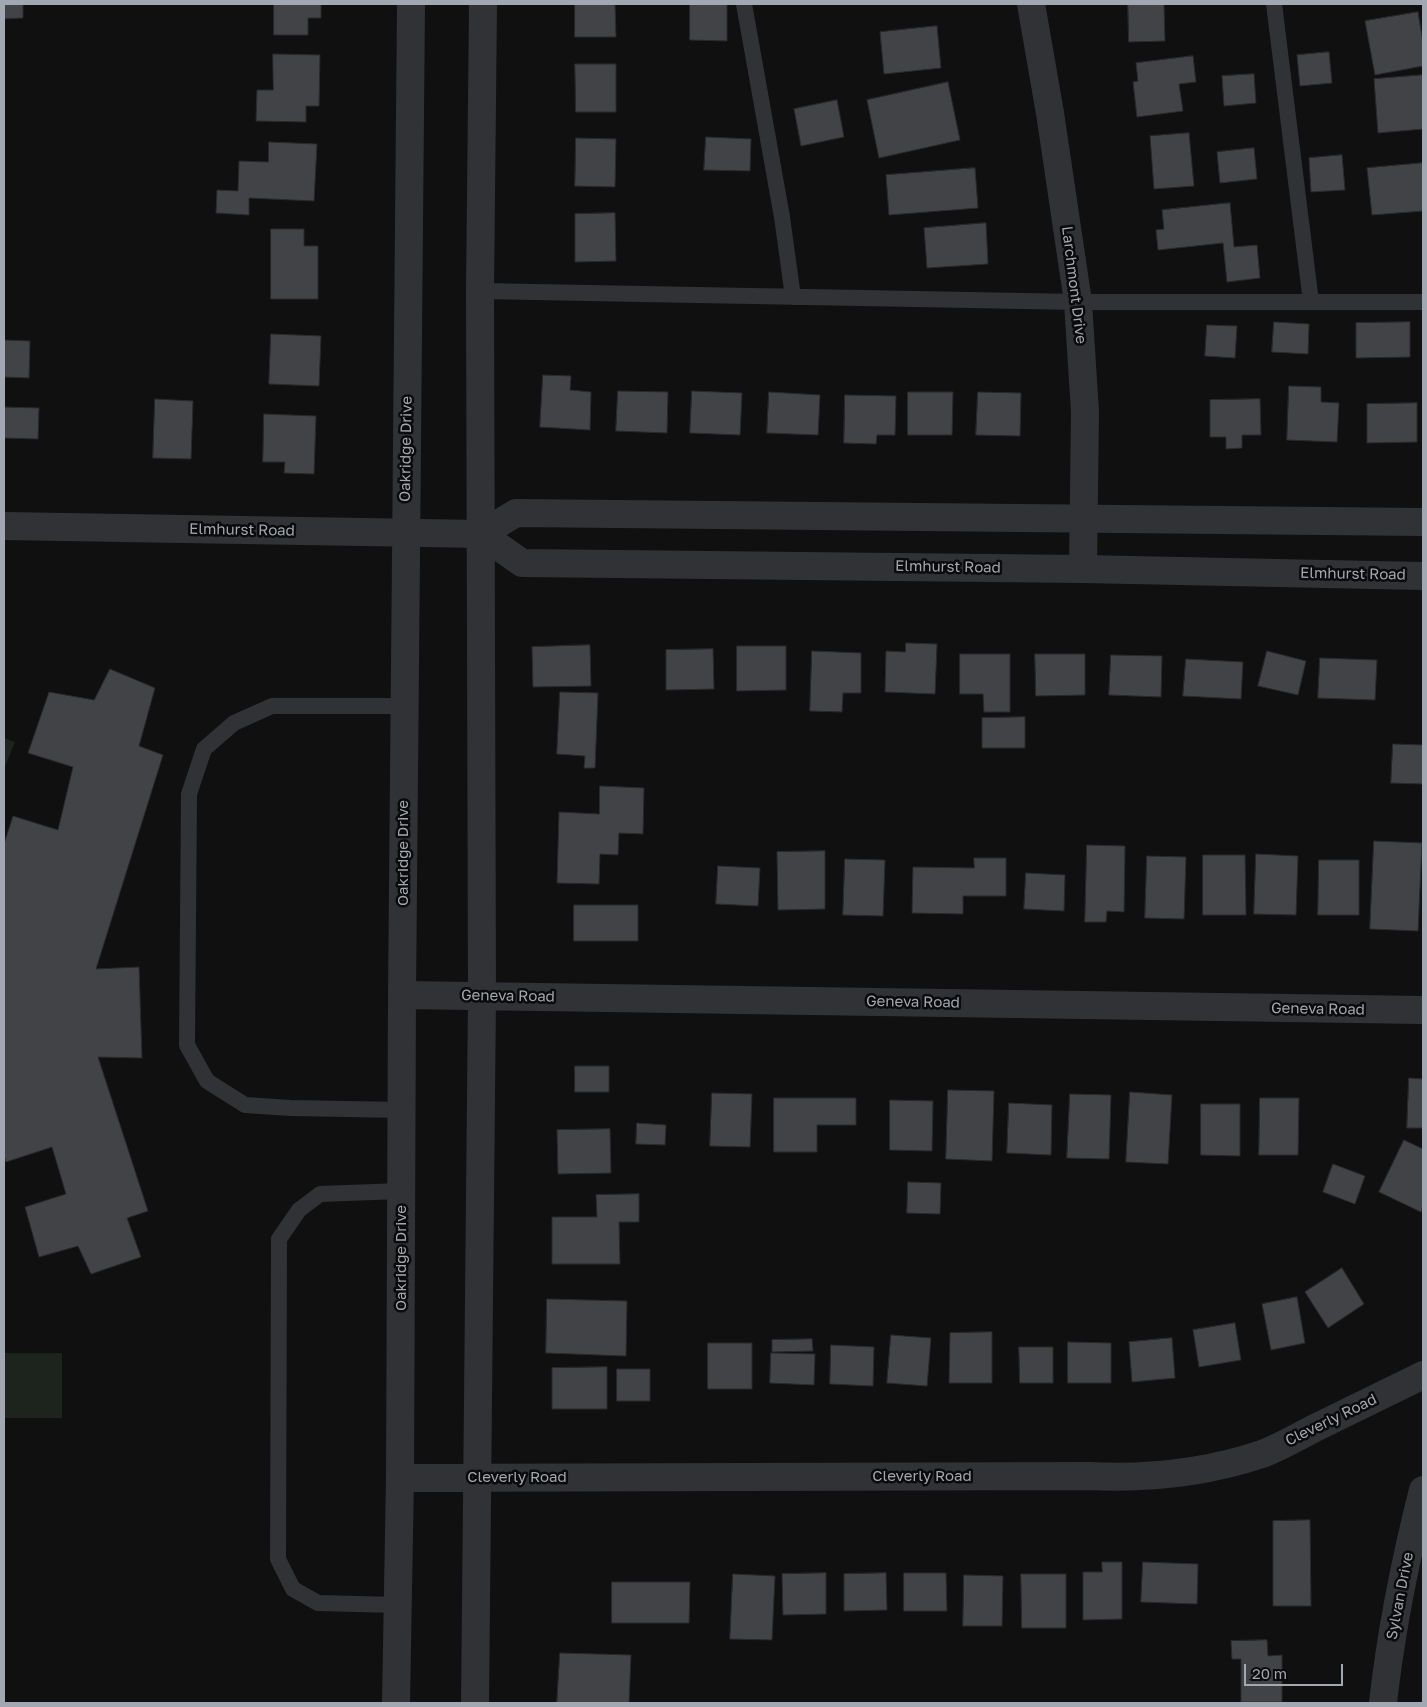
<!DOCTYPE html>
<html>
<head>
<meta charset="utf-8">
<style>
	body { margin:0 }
	#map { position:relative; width:1427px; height:1707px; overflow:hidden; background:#101011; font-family:"Golos Text",sans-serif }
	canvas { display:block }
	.frame { position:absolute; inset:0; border:5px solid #a2a8b1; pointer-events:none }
	.scale { position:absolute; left:1244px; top:1664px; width:99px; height:22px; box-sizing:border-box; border:2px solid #a2a8b1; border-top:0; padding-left:6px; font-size:15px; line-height:18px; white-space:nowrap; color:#a2a8b1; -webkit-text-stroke:4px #0b0b0c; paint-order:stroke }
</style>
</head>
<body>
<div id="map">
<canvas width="1427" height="1707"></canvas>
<div class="frame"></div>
<div class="scale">20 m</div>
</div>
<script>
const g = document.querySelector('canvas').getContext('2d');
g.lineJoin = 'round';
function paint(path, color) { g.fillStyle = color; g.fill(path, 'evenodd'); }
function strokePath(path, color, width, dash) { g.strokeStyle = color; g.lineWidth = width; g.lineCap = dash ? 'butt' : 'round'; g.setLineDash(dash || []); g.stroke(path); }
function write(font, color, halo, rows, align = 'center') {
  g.font = font + ' "Golos Text",sans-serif'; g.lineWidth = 5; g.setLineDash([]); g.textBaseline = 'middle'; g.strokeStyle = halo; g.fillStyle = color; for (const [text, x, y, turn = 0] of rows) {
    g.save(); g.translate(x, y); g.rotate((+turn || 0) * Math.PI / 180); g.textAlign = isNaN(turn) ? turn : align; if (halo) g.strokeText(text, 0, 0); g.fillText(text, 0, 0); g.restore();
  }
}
const green = new Path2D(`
	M 4,738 L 15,742 L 4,769 Z
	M 4,1353 L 62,1353 L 62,1418 L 4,1418 Z`);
const building = new Path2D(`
	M 4,4 L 23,4 L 23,18 L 4,19 Z
	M 274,4 L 321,4 L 321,18 L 308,18 L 308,35 L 274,35 Z
	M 575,4 L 615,4 L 616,37 L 575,37 Z
	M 690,4 L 727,4 L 727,41 L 690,40 Z
	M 1128,4 L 1164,4 L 1165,41 L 1129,42 Z
	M 1418,12 L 1423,43 L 1423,66 L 1375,75 L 1365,21 Z
	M 937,26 L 941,68 L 884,74 L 880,32 Z
	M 1329,52 L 1332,83 L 1300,86 L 1297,55 Z
	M 273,54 L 320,55 L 319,106 L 306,106 L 306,122 L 256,121 L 257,90 L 273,90 Z
	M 1193,56 L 1196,82 L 1179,84 L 1183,111 L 1137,117 L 1133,82 L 1138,81 L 1136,63 Z
	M 575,64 L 616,64 L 616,112 L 576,112 Z
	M 1254,74 L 1256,103 L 1224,106 L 1222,76 Z
	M 1423,75 L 1423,129 L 1378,133 L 1374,79 Z
	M 948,82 L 960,140 L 879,158 L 867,100 Z
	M 837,100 L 844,137 L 801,146 L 794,109 Z
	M 1189,133 L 1194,186 L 1154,189 L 1150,136 Z
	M 706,137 L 751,139 L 750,171 L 704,170 Z
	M 576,138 L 616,139 L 615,187 L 575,186 Z
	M 269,142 L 317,144 L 314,201 L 249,198 L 249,215 L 216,213 L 217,190 L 238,191 L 239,161 L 268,162 Z
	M 1254,148 L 1257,179 L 1220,183 L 1217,152 Z
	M 1342,155 L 1345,190 L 1311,192 L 1309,158 Z
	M 1423,163 L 1423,211 L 1372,215 L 1367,168 Z
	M 975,168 L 978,208 L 889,215 L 886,175 Z
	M 1230,203 L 1234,247 L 1257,245 L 1260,278 L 1227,282 L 1223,243 L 1158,250 L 1156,230 L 1164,229 L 1162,210 Z
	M 615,213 L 616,261 L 575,262 L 575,214 Z
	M 986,223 L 988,264 L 927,268 L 924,228 Z
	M 271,229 L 304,229 L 304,246 L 318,246 L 318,299 L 271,299 Z
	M 1274,322 L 1309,324 L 1308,354 L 1272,352 Z
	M 1410,322 L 1410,357 L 1356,358 L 1356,323 Z
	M 1207,325 L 1237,326 L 1235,358 L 1205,356 Z
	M 271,334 L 321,336 L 319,386 L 269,384 Z
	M 4,340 L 30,341 L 29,378 L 4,377 Z
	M 543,375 L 571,376 L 570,390 L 591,392 L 590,430 L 540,427 Z
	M 1289,386 L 1321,387 L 1321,402 L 1339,403 L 1337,442 L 1287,440 Z
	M 618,391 L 668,392 L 667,433 L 616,431 Z
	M 692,391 L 742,393 L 740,435 L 690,433 Z
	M 769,392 L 820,395 L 818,435 L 767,433 Z
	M 908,392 L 953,392 L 952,435 L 908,435 Z
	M 978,392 L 1021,393 L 1020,436 L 976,435 Z
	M 845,395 L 896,396 L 895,435 L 877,435 L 876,444 L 844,443 Z
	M 155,399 L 193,401 L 191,459 L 153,458 Z
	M 1260,399 L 1261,435 L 1242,435 L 1242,448 L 1226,449 L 1226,437 L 1210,437 L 1210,400 Z
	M 1417,403 L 1417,442 L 1367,443 L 1367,404 Z
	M 4,407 L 39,408 L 38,439 L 4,438 Z
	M 264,414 L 316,416 L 314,474 L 284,473 L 285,462 L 263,462 Z
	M 906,643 L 937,644 L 935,694 L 885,692 L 886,651 L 905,652 Z
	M 590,645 L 591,686 L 533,687 L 532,647 Z
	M 737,646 L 786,646 L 786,690 L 737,691 Z
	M 713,649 L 714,689 L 666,690 L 666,650 Z
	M 812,651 L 861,653 L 861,693 L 843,693 L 842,712 L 810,711 Z
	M 1267,651 L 1306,661 L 1298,695 L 1258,686 Z
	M 960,654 L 1010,654 L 1010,712 L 984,712 L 983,694 L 960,694 Z
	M 1035,654 L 1085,654 L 1085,695 L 1036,696 Z
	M 1111,655 L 1162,656 L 1161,697 L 1109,695 Z
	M 1320,658 L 1377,660 L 1375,700 L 1318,698 Z
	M 1186,659 L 1243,662 L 1241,699 L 1183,696 Z
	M 110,669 L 155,688 L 139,746 L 163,755 L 96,969 L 139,967 L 142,1058 L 98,1057 L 148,1211 L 127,1218 L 141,1257 L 91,1274 L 78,1246 L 39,1257 L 25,1207 L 66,1194 L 52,1147 L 6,1162 L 4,1156 L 4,844 L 13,816 L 58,830 L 73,767 L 28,753 L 49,692 L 94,700 Z
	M 560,692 L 598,693 L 595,768 L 584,768 L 585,756 L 557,754 Z
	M 1025,717 L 1025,748 L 982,748 L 982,718 Z
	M 1393,744 L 1423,745 L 1423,784 L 1391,783 Z
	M 600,786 L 644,788 L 643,834 L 619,833 L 618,855 L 600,854 L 599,884 L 557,883 L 559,812 L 599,814 Z
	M 1374,841 L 1422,843 L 1418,931 L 1370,929 Z
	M 1087,845 L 1125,846 L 1124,912 L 1107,911 L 1106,922 L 1085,922 Z
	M 825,851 L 825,909 L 778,910 L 777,852 Z
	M 1256,854 L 1298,856 L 1296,915 L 1254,914 Z
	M 1203,855 L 1245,855 L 1246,915 L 1203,915 Z
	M 1147,856 L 1186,857 L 1184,919 L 1145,918 Z
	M 974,858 L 1006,858 L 1006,896 L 963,896 L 963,914 L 912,913 L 913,867 L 974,868 Z
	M 845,859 L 885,860 L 883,916 L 843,915 Z
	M 1319,860 L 1359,860 L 1359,915 L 1318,915 Z
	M 718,866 L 760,868 L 758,906 L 716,904 Z
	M 1026,873 L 1065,875 L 1064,911 L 1024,909 Z
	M 574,905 L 638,905 L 638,941 L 574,941 Z
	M 575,1066 L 609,1066 L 609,1092 L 575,1092 Z
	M 1409,1078 L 1423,1079 L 1423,1128 L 1407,1128 Z
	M 948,1090 L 994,1091 L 992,1161 L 946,1159 Z
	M 1130,1092 L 1172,1095 L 1168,1164 L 1126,1162 Z
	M 712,1093 L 752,1094 L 750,1147 L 710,1146 Z
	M 1070,1094 L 1111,1095 L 1109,1159 L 1067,1158 Z
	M 774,1098 L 856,1098 L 856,1125 L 817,1125 L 817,1152 L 774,1152 Z
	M 1260,1098 L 1299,1098 L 1298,1155 L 1259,1155 Z
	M 890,1100 L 933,1101 L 932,1151 L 890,1150 Z
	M 1009,1103 L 1052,1105 L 1051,1155 L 1007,1153 Z
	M 1201,1104 L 1240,1104 L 1240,1156 L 1201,1155 Z
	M 637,1123 L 666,1125 L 665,1145 L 636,1144 Z
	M 610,1129 L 611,1173 L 558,1174 L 557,1130 Z
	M 1404,1140 L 1423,1149 L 1423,1206 L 1421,1212 L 1379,1192 Z
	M 1333,1164 L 1365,1176 L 1355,1204 L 1323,1192 Z
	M 908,1182 L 941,1183 L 940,1214 L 907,1213 Z
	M 639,1194 L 639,1222 L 619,1222 L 620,1264 L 552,1264 L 552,1217 L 597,1217 L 596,1195 Z
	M 1342,1268 L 1364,1304 L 1328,1328 L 1305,1292 Z
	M 1297,1297 L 1305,1343 L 1271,1350 L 1262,1304 Z
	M 547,1299 L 627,1301 L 626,1356 L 546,1353 Z
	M 1235,1323 L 1241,1360 L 1199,1367 L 1193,1330 Z
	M 992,1332 L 992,1383 L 949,1383 L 950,1333 Z
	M 891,1335 L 931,1338 L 927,1386 L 887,1383 Z
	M 1172,1338 L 1175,1378 L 1132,1382 L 1129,1342 Z
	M 812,1339 L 813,1351 L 772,1352 L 772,1340 Z
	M 1068,1342 L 1111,1343 L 1111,1383 L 1068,1383 Z
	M 708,1343 L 752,1343 L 752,1389 L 708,1389 Z
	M 831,1345 L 874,1347 L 873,1386 L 830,1384 Z
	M 1019,1347 L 1053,1347 L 1053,1383 L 1020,1383 Z
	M 771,1353 L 815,1354 L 814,1385 L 770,1383 Z
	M 607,1367 L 607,1409 L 552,1409 L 552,1368 Z
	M 617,1369 L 650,1369 L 650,1401 L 617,1401 Z
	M 1310,1520 L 1311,1606 L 1273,1606 L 1273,1521 Z
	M 1102,1562 L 1122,1562 L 1122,1619 L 1083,1620 L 1083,1572 L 1102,1572 Z
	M 1143,1562 L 1198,1564 L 1197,1604 L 1141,1602 Z
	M 826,1573 L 826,1614 L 783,1615 L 782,1574 Z
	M 886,1573 L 887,1610 L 844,1611 L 844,1574 Z
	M 904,1573 L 946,1573 L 947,1611 L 904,1611 Z
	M 733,1574 L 775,1576 L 772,1640 L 730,1639 Z
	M 1021,1574 L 1066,1574 L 1066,1628 L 1022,1628 Z
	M 964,1575 L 1003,1576 L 1002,1626 L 963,1626 Z
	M 612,1582 L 690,1582 L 689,1623 L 612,1623 Z
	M 1267,1640 L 1268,1656 L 1282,1655 L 1282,1702 L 1241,1702 L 1241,1659 L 1232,1659 L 1231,1641 Z
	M 560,1653 L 631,1655 L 629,1703 L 557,1703 Z`);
const service = new Path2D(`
	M 744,4 L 782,217 L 793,297
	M 1274,4 L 1311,302
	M 480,291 L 1078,302 L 1423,302
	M 402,1110 L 291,1108 L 245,1105 L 207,1081 L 187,1045 L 189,794 L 204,749 L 234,723 L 272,706 L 404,706
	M 397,1605 L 318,1603 L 293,1589 L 278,1559 L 279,1239 L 299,1210 L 320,1194 L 401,1191`);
const minor = new Path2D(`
	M 1031,4 L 1050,113 L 1078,302 L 1085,412 L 1083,569
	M 402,995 L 1423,1010
	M 400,1478 L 1089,1476 C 1148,1479 1205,1473 1262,1454 C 1281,1447 1299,1436 1317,1427 C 1352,1410 1388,1392 1423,1375
	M 396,1703 L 400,1478 L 402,995 L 411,4
	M 475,1703 L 482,995 L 480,291 L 483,4
	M 1383,1703 C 1391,1631 1405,1561 1423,1490`);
const tertiary = new Path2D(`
	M 4,526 L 481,534 L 516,513 L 1423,522
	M 481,534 L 522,563 L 1083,569 L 1423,576`);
const streetNames = [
	["Larchmont Drive",1074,285,83],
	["Oakridge Drive",406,449,-89],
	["Elmhurst Road",242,530,1],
	["Elmhurst Road",948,567,1],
	["Elmhurst Road",1353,574,1],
	["Oakridge Drive",403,853,-90],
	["Geneva Road",508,996,1],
	["Geneva Road",913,1002,1],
	["Geneva Road",1318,1009,1],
	["Oakridge Drive",401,1258,-90],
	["Cleverly Road",1331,1420,-26],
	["Cleverly Road",922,1476],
	["Cleverly Road",517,1477],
	["Sylvan Drive",1400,1596,-79]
];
paint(green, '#1d231d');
paint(building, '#414347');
strokePath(building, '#2a2a2d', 1);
strokePath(service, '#313236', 16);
strokePath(minor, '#313236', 28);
strokePath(tertiary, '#313236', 28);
write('15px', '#a2a8b1', '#0b0b0c', streetNames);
</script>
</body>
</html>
